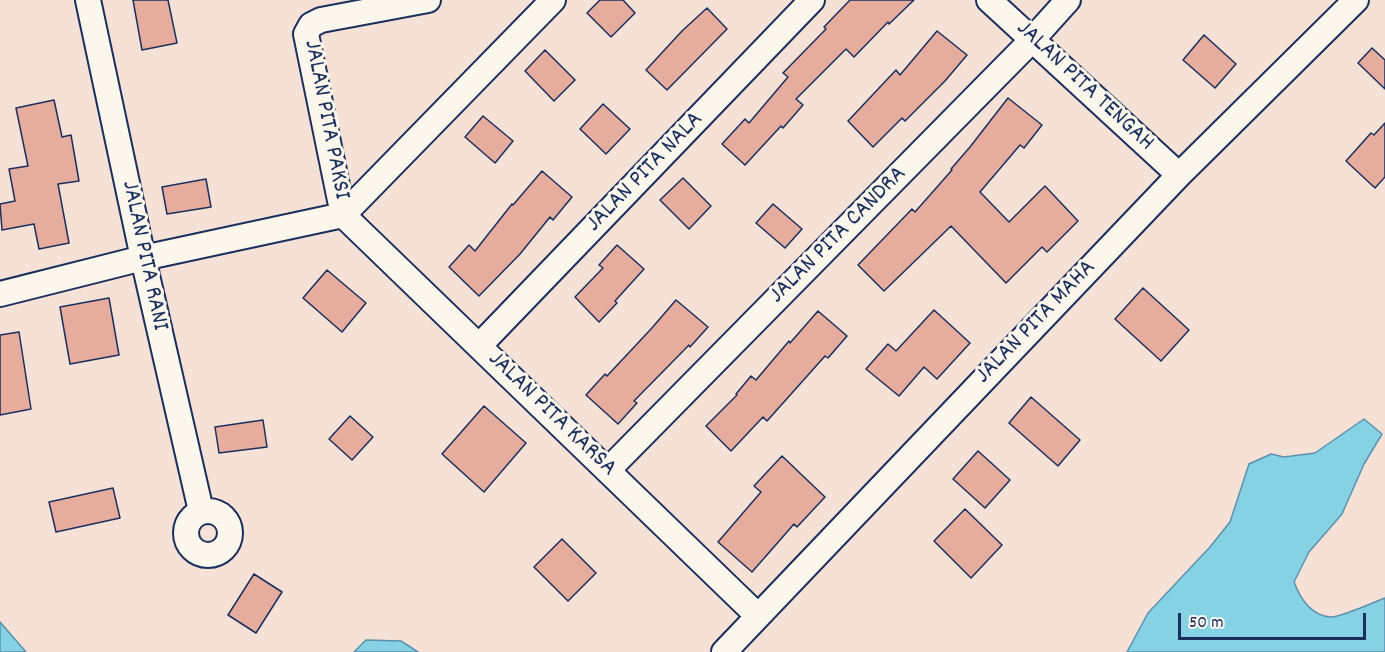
<!DOCTYPE html>
<html>
<head>
<meta charset="utf-8">
<style>
	body { margin:0 }
	#map { position:relative; width:1385px; height:652px; overflow:hidden; background:#f5e1d5; font-family:Dekko,sans-serif }
	canvas { display:block }
	.scale { position:absolute; left:1178px; top:613px; width:188px; height:27px; box-sizing:border-box; border:3px solid #1b2f5e; border-top:0; padding-left:8px; font-size:18px; line-height:21px; white-space:nowrap; color:#1b2f5e; -webkit-text-stroke:4px #fbf7ec; paint-order:stroke }
</style>
</head>
<body>
<div id="map">
<canvas width="1385" height="652"></canvas>
<div class="scale">50 m</div>
</div>
<script>
const g = document.querySelector('canvas').getContext('2d');
g.lineJoin = 'round';
function paint(path, color) { g.fillStyle = color; g.fill(path, 'evenodd'); }
function strokePath(path, color, width, dash) { g.strokeStyle = color; g.lineWidth = width; g.lineCap = dash ? 'butt' : 'round'; g.setLineDash(dash || []); g.stroke(path); }
function write(font, color, halo, rows, align = 'center') {
  g.font = font + ' Dekko,sans-serif'; g.lineWidth = 6; g.setLineDash([]); g.textBaseline = 'middle'; g.strokeStyle = halo; g.fillStyle = color; for (const [text, x, y, turn = 0] of rows) {
    g.save(); g.translate(x, y); g.rotate((+turn || 0) * Math.PI / 180); g.textAlign = isNaN(turn) ? turn : align; if (halo) g.strokeText(text, 0, 0); g.fillText(text, 0, 0); g.restore();
  }
}
const water = new Path2D(`
	M 1364,419 L 1382,434 L 1364,464 L 1342,514 L 1309,552 L 1294,582 C 1300,598 1310,615 1330,617 C 1339,618 1375,602 1385,598 L 1385,652 L 1127,652 L 1148,613 L 1210,547 L 1230,522 L 1249,464 L 1271,454 L 1284,457 L 1315,453 Z
	M 0,622 L 26,652 L 0,652 Z
	M 366,640 L 401,641 L 418,652 L 354,652 Z`);
const building = new Path2D(`
	M 133,0 L 168,0 L 177,43 L 142,50 Z
	M 600,0 L 623,0 L 635,13 L 611,37 L 587,13 Z
	M 850,0 L 914,0 L 889,24 L 888,22 L 854,57 L 846,49 L 796,99 L 803,105 L 783,128 L 781,126 L 745,165 L 722,144 L 745,119 L 749,123 L 788,77 L 783,73 L 826,29 L 824,27 Z
	M 707,8 L 727,29 L 667,90 L 646,70 L 682,31 Z
	M 937,31 L 967,55 L 945,81 L 905,121 L 902,118 L 873,147 L 848,121 L 896,70 L 900,75 Z
	M 1204,35 L 1236,64 L 1215,88 L 1183,60 Z
	M 1372,48 L 1385,60 L 1385,89 L 1358,63 Z
	M 545,50 L 575,80 L 554,101 L 525,71 Z
	M 1008,98 L 1042,125 L 1024,148 L 1020,145 L 980,192 L 1009,222 L 1045,186 L 1078,221 L 1047,252 L 1042,247 L 1006,283 L 951,226 L 884,291 L 858,265 L 912,209 L 915,212 L 952,170 L 951,169 L 970,147 Z
	M 54,100 L 62,137 L 71,135 L 79,181 L 58,184 L 69,243 L 39,249 L 34,224 L 2,230 L 0,204 L 15,201 L 9,169 L 28,166 L 16,108 Z
	M 603,104 L 630,129 L 606,154 L 580,129 Z
	M 483,116 L 513,141 L 495,163 L 465,137 Z
	M 1385,123 L 1385,177 L 1375,188 L 1346,161 L 1371,133 L 1374,135 Z
	M 542,171 L 572,197 L 553,220 L 550,217 L 520,254 L 479,296 L 449,267 L 469,245 L 475,251 L 512,204 L 513,205 Z
	M 683,178 L 711,206 L 689,229 L 660,200 Z
	M 206,179 L 211,207 L 167,214 L 162,187 Z
	M 773,204 L 802,229 L 785,248 L 756,223 Z
	M 617,245 L 644,269 L 615,301 L 617,303 L 599,322 L 575,297 L 603,268 L 599,265 Z
	M 327,270 L 366,303 L 342,332 L 303,298 Z
	M 1143,288 L 1189,330 L 1161,361 L 1115,319 Z
	M 109,298 L 119,355 L 70,364 L 60,307 Z
	M 676,300 L 708,327 L 690,347 L 689,345 L 634,401 L 637,403 L 618,424 L 586,395 L 605,374 L 607,376 L 651,329 Z
	M 934,310 L 970,343 L 937,379 L 924,367 L 899,396 L 866,369 L 888,344 L 896,351 Z
	M 818,311 L 847,336 L 828,358 L 825,356 L 767,421 L 763,417 L 731,451 L 706,426 L 737,395 L 736,394 L 751,376 L 756,380 L 789,341 L 790,343 Z
	M 19,332 L 31,409 L 0,415 L 0,335 Z
	M 1031,397 L 1080,440 L 1058,466 L 1009,423 Z
	M 484,406 L 526,443 L 484,492 L 442,454 Z
	M 350,416 L 373,437 L 352,460 L 329,439 Z
	M 263,420 L 267,447 L 219,453 L 215,427 Z
	M 978,451 L 1010,480 L 985,508 L 953,479 Z
	M 782,456 L 825,497 L 797,527 L 794,524 L 752,572 L 718,542 L 761,492 L 754,486 Z
	M 113,488 L 120,518 L 56,532 L 49,502 Z
	M 965,509 L 1002,545 L 971,578 L 934,541 Z
	M 562,539 L 596,573 L 568,601 L 534,567 Z
	M 254,574 L 282,592 L 256,633 L 228,615 Z`);
const minor = new Path2D(`
	M 88,0 L 143,258 L 201,511
	M 989,0 L 1179,175
	M 343,215 L 758,616
	M 343,215 L 306,34 L 311,25 L 321,20 L 428,0
	M 343,215 L 553,0
	M 0,294 L 143,258 L 343,215
	M 479,346 L 812,0
	M 608,470 L 1032,40 L 1068,0
	M186 533a22 22 0 1 1 44 0a22 22 0 1 1-44 0Z
	M 724,652 L 1179,175 L 1356,0`);
const streetNames = [
	["JALAN PITA TENGAH",1084,87,43],
	["JALAN PITA PAKSI",325,120,79],
	["JALAN PITA NALA",646,173,-46],
	["JALAN PITA CANDRA",839,236,-45],
	["JALAN PITA RANI",143,256,78],
	["JALAN PITA MAHA",1037,323,-46],
	["JALAN PITA KARSA",551,415,44]
];
paint(water, '#86d2e5');
strokePath(water, '#5b91af', 1.5);
paint(building, '#e6ad9e');
strokePath(building, '#1b2f5e', 1.5);
strokePath(minor, '#1b2f5e', 28);
strokePath(minor, '#fbf7ec', 24);
write('24px', '#1b2f5e', '#fbf7ec', streetNames);
</script>
</body>
</html>
